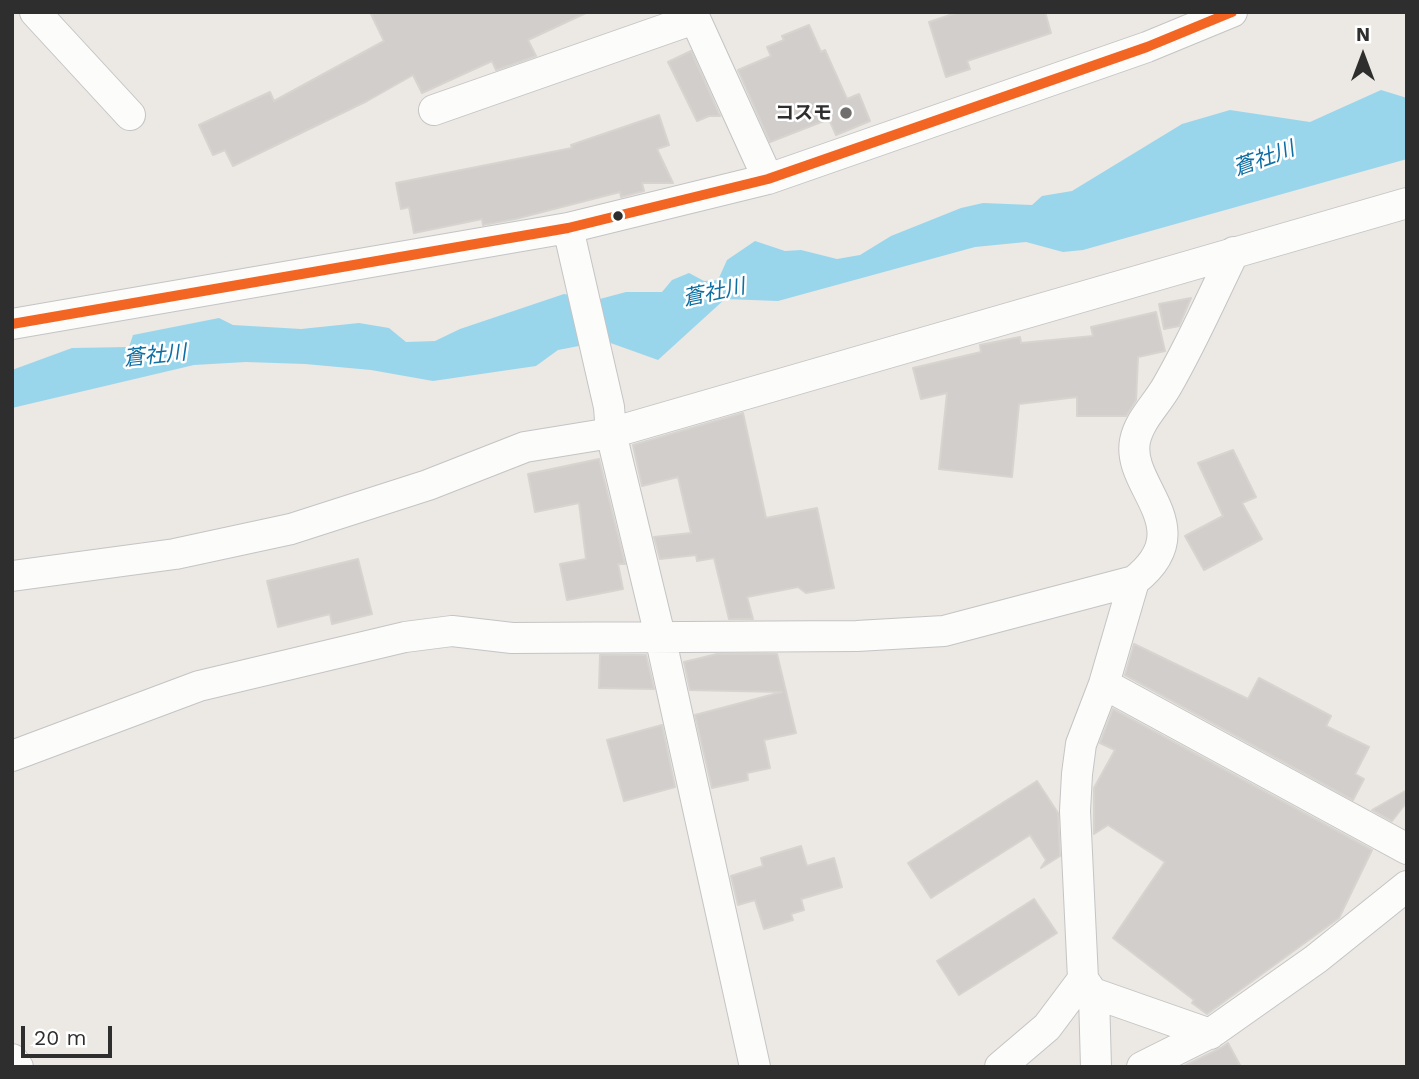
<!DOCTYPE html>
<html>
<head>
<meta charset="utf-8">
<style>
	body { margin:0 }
	#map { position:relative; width:1419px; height:1079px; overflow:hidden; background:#ece8e4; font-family:"Work Sans",sans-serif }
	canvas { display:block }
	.frame { position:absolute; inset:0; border:14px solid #2e2e2e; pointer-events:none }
	.north { position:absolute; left:1328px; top:21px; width:70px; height:70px; -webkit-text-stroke:5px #fff; paint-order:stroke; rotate:0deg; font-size:19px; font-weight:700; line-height:28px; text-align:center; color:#2e2e2e }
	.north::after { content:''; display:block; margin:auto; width:24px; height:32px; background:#2e2e2e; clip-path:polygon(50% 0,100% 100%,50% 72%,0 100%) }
	.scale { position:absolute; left:21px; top:1026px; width:91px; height:32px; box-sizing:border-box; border:4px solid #2e2e2e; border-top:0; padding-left:9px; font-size:21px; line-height:24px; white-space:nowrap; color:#2e2e2e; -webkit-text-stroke:5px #fff; paint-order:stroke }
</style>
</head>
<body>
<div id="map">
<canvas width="1419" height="1079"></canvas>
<div class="frame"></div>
<div class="north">N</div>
<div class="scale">20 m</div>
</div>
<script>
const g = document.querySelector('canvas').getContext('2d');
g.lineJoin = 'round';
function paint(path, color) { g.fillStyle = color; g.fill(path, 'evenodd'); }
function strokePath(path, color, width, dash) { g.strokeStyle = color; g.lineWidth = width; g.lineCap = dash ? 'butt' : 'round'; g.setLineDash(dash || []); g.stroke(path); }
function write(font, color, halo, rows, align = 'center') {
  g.font = font + ' "Work Sans","Noto Sans JP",sans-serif'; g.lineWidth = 5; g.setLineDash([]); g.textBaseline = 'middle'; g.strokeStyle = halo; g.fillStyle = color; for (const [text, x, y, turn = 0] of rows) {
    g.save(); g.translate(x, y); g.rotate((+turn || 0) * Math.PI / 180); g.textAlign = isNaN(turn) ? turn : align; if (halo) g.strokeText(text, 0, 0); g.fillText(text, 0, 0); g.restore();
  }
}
const water = new Path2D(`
	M 1381,90 L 1407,98 L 1407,159 L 1083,250 L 1063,252 L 1026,242 L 975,247 L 778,301 L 725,299 L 658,360 L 605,341 L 558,350 L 536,366 L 433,381 L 371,370 L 305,364 L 246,362 L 194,365 L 12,408 L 12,370 L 72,348 L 129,347 L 133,335 L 219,318 L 233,325 L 301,329 L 359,323 L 389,328 L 406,342 L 435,341 L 460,329 L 564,294 L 596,300 L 626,292 L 662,292 L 672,280 L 689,273 L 704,281 L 718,280 L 727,260 L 755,241 L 785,251 L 801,250 L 837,259 L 860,255 L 891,236 L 961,208 L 983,203 L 1032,205 L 1042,196 L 1072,191 L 1182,124 L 1230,110 L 1310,122 Z`);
const building = new Path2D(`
	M 370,12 L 588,12 L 528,40 L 536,56 L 496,70 L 492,61 L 422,93 L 413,75 L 367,101 L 233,166 L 225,150 L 213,155 L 199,125 L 270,92 L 274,101 L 384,41 Z
	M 959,12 L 1045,12 L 1051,33 L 967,61 L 970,69 L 946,77 L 929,22 Z
	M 809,25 L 821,52 L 825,50 L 847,99 L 859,94 L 870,121 L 836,135 L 829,119 L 770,142 L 738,70 L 771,56 L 767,47 L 784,40 L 782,36 Z
	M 691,51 L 720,116 L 709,116 L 697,121 L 668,62 Z
	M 659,115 L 669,145 L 657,149 L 673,183 L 642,183 L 644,191 L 621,197 L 620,192 L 515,219 L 483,225 L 482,219 L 414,233 L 409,207 L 401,209 L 396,183 L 572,148 L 571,145 Z
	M 1191,298 L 1179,326 L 1164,329 L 1159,304 Z
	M 1156,312 L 1165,351 L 1138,357 L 1136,400 L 1126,416 L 1077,416 L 1077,397 L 1019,404 L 1012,477 L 939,469 L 947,393 L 921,399 L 913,368 L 981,352 L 980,345 L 1020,337 L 1021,343 L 1093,336 L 1091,327 Z
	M 743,413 L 766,518 L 817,508 L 834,588 L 806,593 L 798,587 L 747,597 L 753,619 L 729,619 L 714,558 L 697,561 L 696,555 L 660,559 L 654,537 L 691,533 L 678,477 L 642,486 L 633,445 Z
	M 1233,450 L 1256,497 L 1242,503 L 1262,539 L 1204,570 L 1185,536 L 1223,516 L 1198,463 Z
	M 599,459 L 625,564 L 618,564 L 623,589 L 567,600 L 560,564 L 586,559 L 579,503 L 535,512 L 528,474 Z
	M 358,559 L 372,614 L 332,624 L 330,614 L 278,627 L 267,581 Z
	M 1134,644 L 1248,699 L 1259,678 L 1331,716 L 1326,726 L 1369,747 L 1355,774 L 1364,779 L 1353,800 L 1125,675 Z
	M 717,654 L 777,654 L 796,733 L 764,740 L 770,768 L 747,773 L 748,780 L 712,788 L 695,715 L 782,692 L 690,690 L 684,662 Z
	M 600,655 L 646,655 L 654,689 L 599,688 Z
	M 1113,709 L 1372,850 L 1339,918 L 1207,1014 L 1192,1003 L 1194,1000 L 1113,938 L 1165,862 L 1108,825 L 1094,834 L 1094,788 L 1115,750 L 1100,743 Z
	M 662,725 L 675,787 L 624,801 L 607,740 Z
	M 1037,781 L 1058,813 L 1060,856 L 1041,868 L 1046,860 L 1030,835 L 931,898 L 908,863 Z
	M 1407,790 L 1407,802 L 1392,821 L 1372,810 Z
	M 801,846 L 807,866 L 834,858 L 842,887 L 801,899 L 804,910 L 791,914 L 793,920 L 764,929 L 755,900 L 738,905 L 731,876 L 763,866 L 761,858 Z
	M 1034,899 L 1057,933 L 959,995 L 937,961 Z
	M 1228,1043 L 1241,1067 L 1182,1067 L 1221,1048 Z`);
const minor = new Path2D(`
	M 35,12 L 130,115
	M 692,12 L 768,179
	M 434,110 L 694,19
	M 568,228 L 609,407 L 611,433 L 660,636 L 755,1067
	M 12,324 L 568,228 L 768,179 L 1147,47 L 1232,12
	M 12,576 L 175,554 L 291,529 L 428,485 L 525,447 L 611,433 L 1407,203
	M 1104,684 L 1407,849
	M 12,756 L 199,686 L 405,637 L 452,631 L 512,638 L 857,636 L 944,631 L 1134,581
	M 1093,993 L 1210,1034
	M 12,1059 L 18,1067
	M 1000,1067 L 1047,1027 L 1083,979
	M 1096,1067 L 1094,995 L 1083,979 L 1075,811 L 1077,774 L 1081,744 L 1104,684 L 1134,581 C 1202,528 1126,487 1135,441 C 1139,420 1157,404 1167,386 C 1192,343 1212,297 1234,252
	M 1142,1067 L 1214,1031 L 1316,959 L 1407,886`);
const bus1 = new Path2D(`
	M 12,324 L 568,228 L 768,179 L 1147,47 L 1232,12`);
const markers = [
	[846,113,7,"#706f6e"],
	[618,216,6,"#2e2e2e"]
];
const poiNames = [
	["コスモ",832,113]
];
const waterNames = [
	["蒼社川",1264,159,-20],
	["蒼社川",714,293,-12],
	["蒼社川",155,356,-6]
];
paint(water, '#99d6ec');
paint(building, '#d1cecb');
strokePath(building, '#d7d4d0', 2);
strokePath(minor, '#c5c4c5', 32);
strokePath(minor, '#fcfcfb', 30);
strokePath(bus1, '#f26522', 10);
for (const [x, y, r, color] of markers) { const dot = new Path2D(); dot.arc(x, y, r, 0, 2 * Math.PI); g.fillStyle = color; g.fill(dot); strokePath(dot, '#fff', 2.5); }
write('bold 19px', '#2e2e2e', '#fff', poiNames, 'right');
write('italic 21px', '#0d6fa3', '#fff', waterNames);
</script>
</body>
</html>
